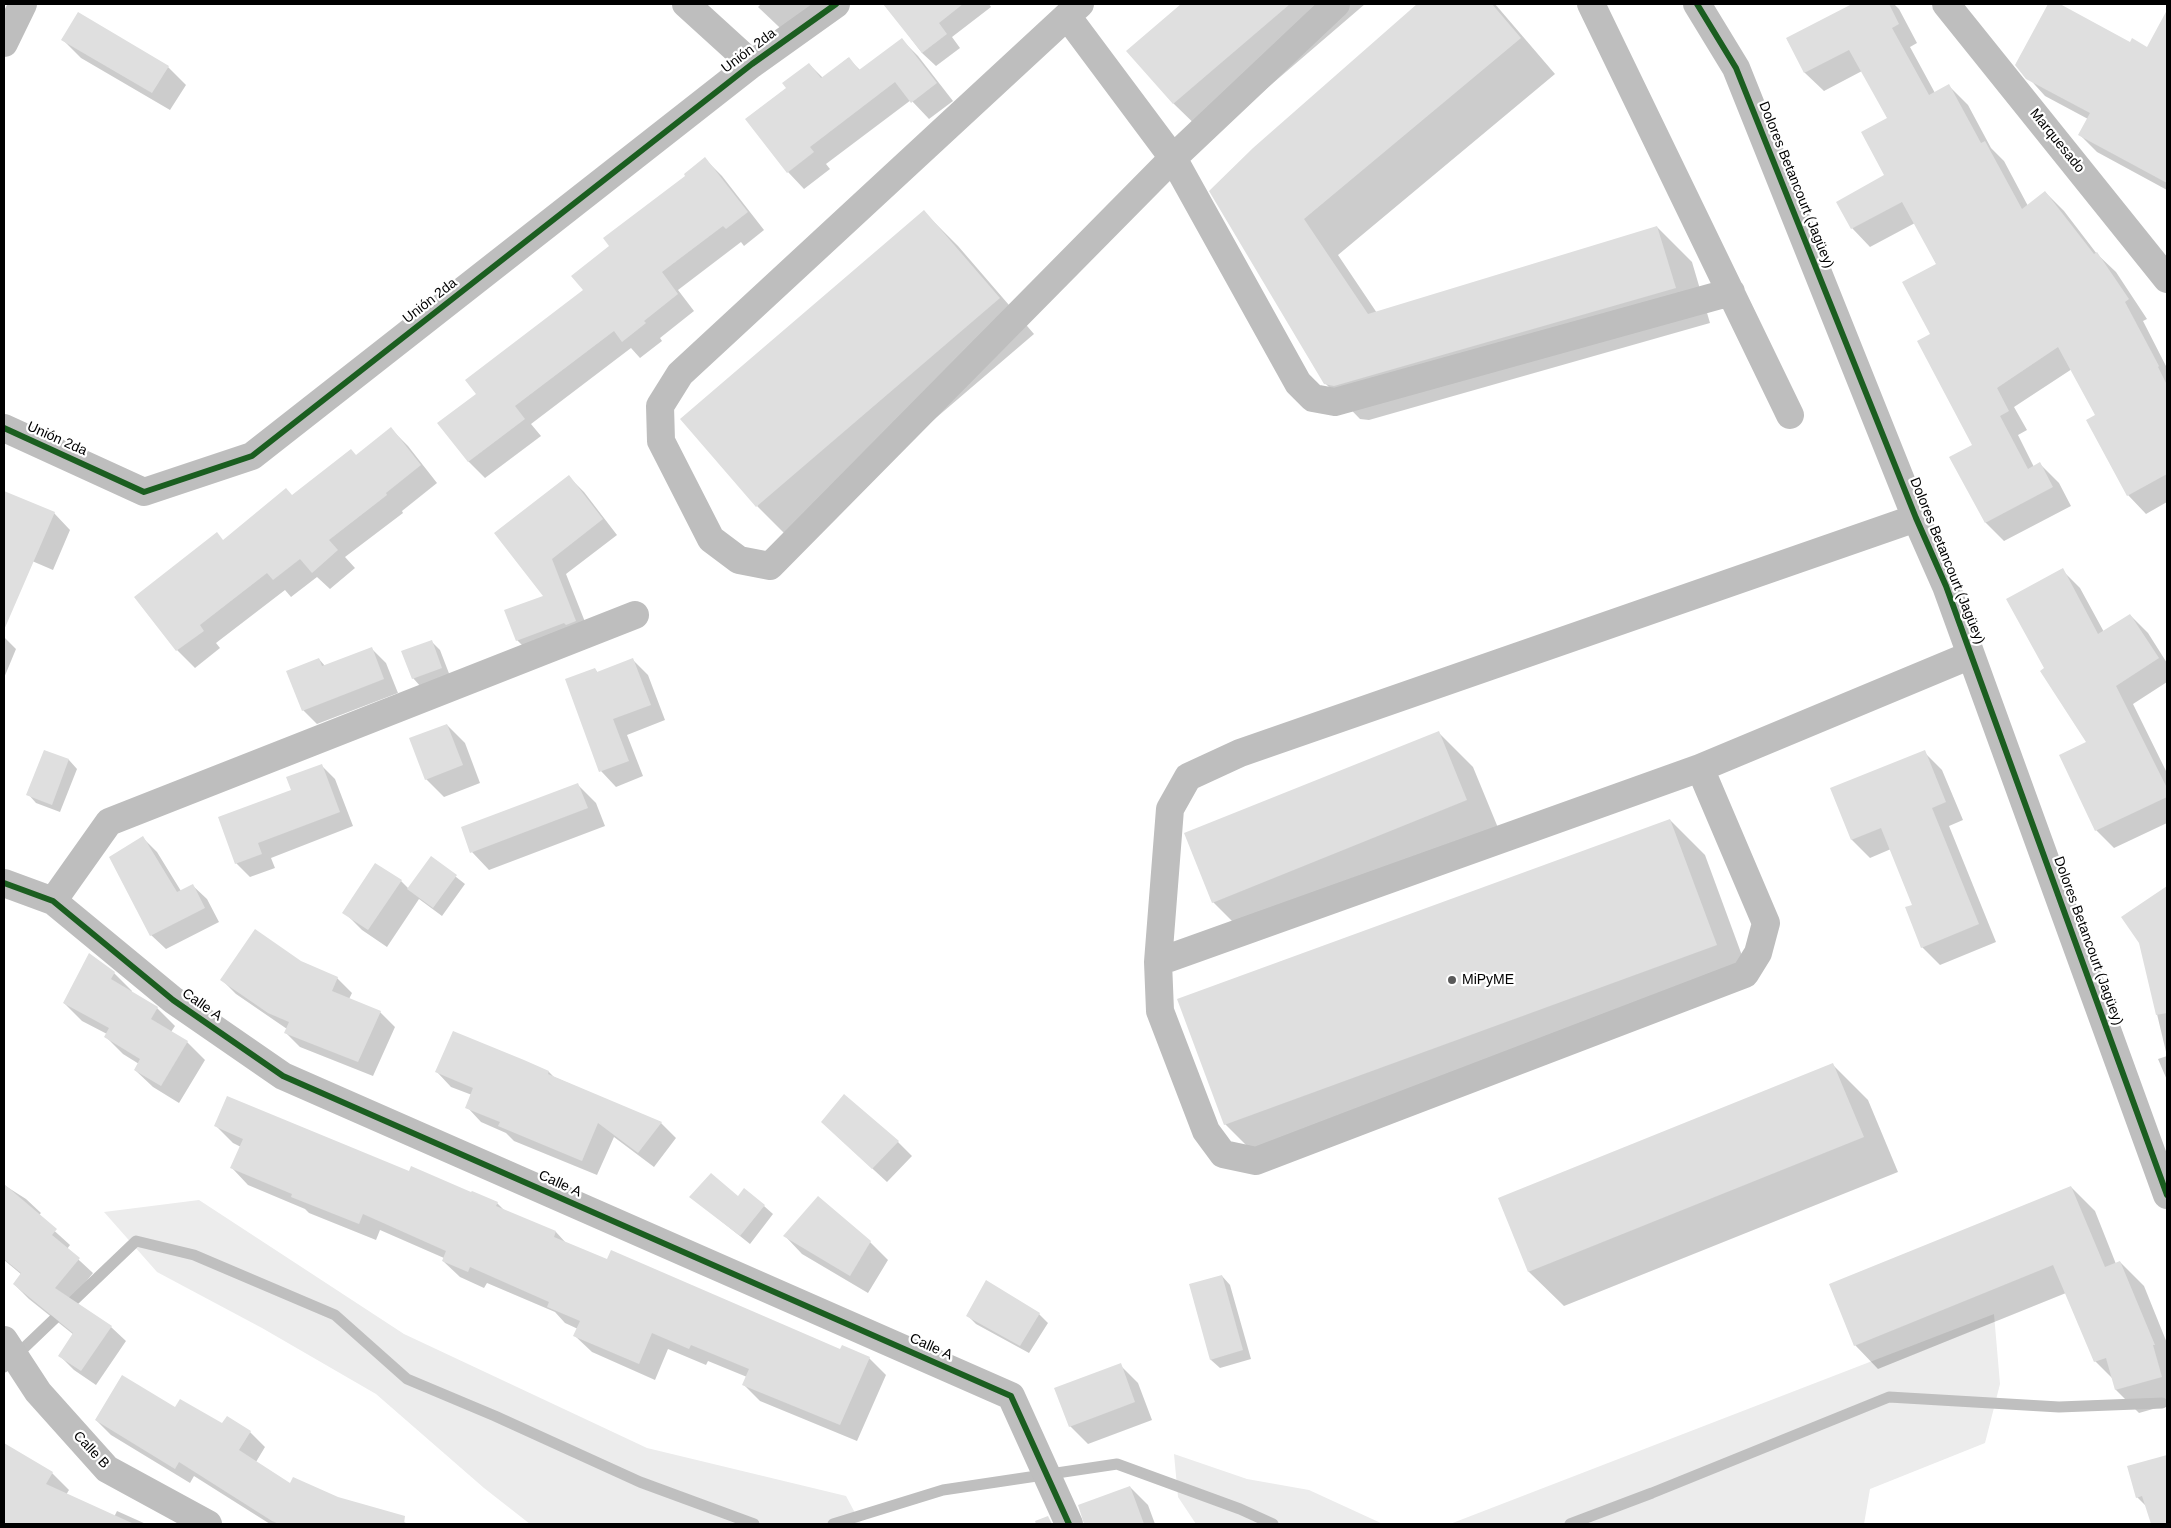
<!DOCTYPE html>
<html>
<head>
<meta charset="utf-8">
<style>
	body { margin:0 }
	#map { position:relative; width:2171px; height:1528px; overflow:hidden; background:#fff; font-family:Helvetica,sans-serif }
	canvas { display:block }
	.frame { position:absolute; inset:0; border:5px solid #000; pointer-events:none }
</style>
</head>
<body>
<div id="map">
<canvas width="2171" height="1528"></canvas>
<div class="frame"></div>
</div>
<script>
const g = document.querySelector('canvas').getContext('2d');
g.lineJoin = 'round';
function paint(path, color) { g.fillStyle = color; g.fill(path, 'evenodd'); }
function strokePath(path, color, width, dash) { g.strokeStyle = color; g.lineWidth = width; g.lineCap = dash ? 'butt' : 'round'; g.setLineDash(dash || []); g.stroke(path); }
function write(font, color, halo, rows, align = 'center') {
  g.font = font + ' Helvetica,sans-serif'; g.lineWidth = 4.5; g.setLineDash([]); g.textBaseline = 'middle'; g.strokeStyle = halo; g.fillStyle = color; for (const [text, x, y, turn = 0] of rows) {
    g.save(); g.translate(x, y); g.rotate((+turn || 0) * Math.PI / 180); g.textAlign = isNaN(turn) ? turn : align; if (halo) g.strokeText(text, 0, 0); g.fillText(text, 0, 0); g.restore();
  }
}
const green = new Path2D(`
	M 199,1200 L 404,1334 L 647,1448 L 846,1496 L 861,1524 L 530,1524 L 484,1488 L 376,1394 L 262,1328 L 157,1272 L 104,1212 Z
	M 1994,1314 L 2000,1384 L 1985,1443 L 1870,1489 L 1864,1524 L 1450,1524 Z
	M 1174,1454 L 1247,1479 L 1309,1490 L 1383,1524 L 1196,1524 L 1178,1497 Z`);
const shadow = new Path2D(`
	M 761,4 L 831,4 L 796,43 L 758,7 Z
	M 892,4 L 989,4 L 991,7 L 952,37 L 960,48 L 936,66 L 922,53 L 887,7 Z
	M 1183,4 L 1365,4 L 1209,138 L 1174,104 L 1128,51 Z
	M 1419,4 L 1495,4 L 1555,74 L 1338,255 L 1377,313 L 1657,227 L 1692,262 L 1710,323 L 1369,420 L 1360,419 L 1325,383 L 1254,149 Z
	M 1855,4 L 1894,4 L 1899,9 L 1917,43 L 1910,47 L 1935,93 L 1949,86 L 1968,105 L 1991,148 L 2004,161 L 2028,206 L 2045,192 L 2064,211 L 2097,254 L 2116,272 L 2147,319 L 2143,321 L 2167,368 L 2167,502 L 2146,514 L 2128,495 L 2096,415 L 2072,369 L 2014,407 L 2027,430 L 2018,435 L 2034,467 L 2040,464 L 2059,483 L 2071,506 L 2004,541 L 1986,523 L 1974,445 L 1932,335 L 1937,265 L 1915,223 L 1870,247 L 1852,228 L 1886,176 L 1888,119 L 1862,71 L 1824,91 L 1805,73 L 1787,39 Z
	M 2050,4 L 2057,4 L 2130,44 L 2148,48 L 2167,13 L 2167,190 L 2097,152 L 2079,134 L 2088,119 L 2045,96 L 2016,64 Z
	M 63,40 L 168,67 L 186,85 L 170,110 L 81,58 Z
	M 902,40 L 918,56 L 953,101 L 929,119 L 911,100 L 826,164 L 830,169 L 804,189 L 788,172 L 746,119 L 787,88 L 809,64 L 823,78 L 848,58 L 861,71 Z
	M 705,159 L 722,176 L 764,230 L 744,246 L 741,242 L 678,290 L 694,311 L 660,338 L 662,341 L 640,358 L 631,348 L 531,424 L 541,436 L 485,478 L 468,461 L 478,394 L 584,291 L 611,246 Z
	M 924,212 L 958,246 L 1034,334 L 792,541 L 757,506 Z
	M 391,429 L 408,446 L 437,483 L 402,511 L 403,513 L 345,557 L 355,568 L 330,589 L 317,577 L 291,597 L 285,590 L 216,643 L 220,648 L 195,668 L 177,650 L 136,597 L 356,456 Z
	M 569,477 L 584,492 L 617,535 L 566,574 L 591,637 L 532,655 L 517,640 L 545,596 L 496,533 Z
	M 4,492 L 54,513 L 70,530 L 53,570 L 4,549 Z
	M 2062,570 L 2080,588 L 2104,632 L 2130,615 L 2148,633 L 2167,663 L 2167,682 L 2133,704 L 2167,773 L 2167,823 L 2114,848 L 2096,830 L 2088,742 Z
	M 4,637 L 16,649 L 4,678 Z
	M 431,641 L 440,650 L 450,676 L 421,687 L 413,678 Z
	M 372,649 L 386,663 L 398,693 L 317,724 L 303,710 L 319,659 L 325,666 Z
	M 633,660 L 648,675 L 665,720 L 627,735 L 643,776 L 616,787 L 601,771 L 595,669 L 598,673 Z
	M 447,725 L 465,743 L 480,783 L 444,797 L 426,779 Z
	M 1438,732 L 1473,767 L 1501,835 L 1248,937 L 1213,902 Z
	M 45,751 L 69,760 L 77,769 L 60,812 L 36,803 L 28,794 Z
	M 1924,752 L 1942,770 L 1963,820 L 1949,826 L 1996,942 L 1940,965 L 1922,947 L 1914,905 L 1891,849 L 1870,858 L 1852,840 L 1832,789 Z
	M 321,765 L 335,779 L 353,826 L 271,858 L 275,868 L 250,877 L 236,863 L 293,791 Z
	M 578,785 L 596,803 L 605,826 L 489,870 L 472,852 Z
	M 1670,820 L 1705,855 L 1751,980 L 1260,1159 L 1225,1124 Z
	M 143,838 L 157,852 L 181,891 L 192,885 L 207,899 L 219,922 L 166,949 L 151,935 Z
	M 432,858 L 465,884 L 442,916 L 419,899 L 387,947 L 362,930 L 344,912 L 401,881 L 409,889 Z
	M 2159,892 L 2167,901 L 2167,1080 L 2158,1059 L 2167,1056 L 2140,943 Z
	M 301,962 L 337,978 L 352,993 L 349,999 L 380,1012 L 395,1027 L 373,1076 L 300,1047 L 285,1032 L 287,1029 L 236,994 L 222,980 Z
	M 114,973 L 132,991 L 131,993 L 157,1008 L 175,1026 L 171,1032 L 187,1042 L 205,1060 L 179,1103 L 153,1087 L 135,1070 L 139,1064 L 123,1054 L 105,1036 L 107,1034 L 82,1021 L 64,1003 Z
	M 523,1061 L 549,1072 L 554,1077 L 661,1123 L 676,1138 L 654,1167 L 614,1137 L 597,1175 L 514,1141 L 506,1133 L 481,1122 L 467,1107 L 472,1095 L 451,1087 L 437,1072 Z
	M 1833,1065 L 1868,1100 L 1898,1172 L 1564,1306 L 1529,1272 L 1499,1199 Z
	M 216,1126 L 410,1173 L 497,1203 L 505,1211 L 556,1232 L 567,1244 L 841,1351 L 869,1358 L 886,1375 L 857,1441 L 760,1401 L 744,1385 L 747,1377 L 708,1361 L 706,1365 L 668,1349 L 655,1380 L 592,1352 L 575,1336 L 578,1329 L 565,1323 L 555,1312 L 487,1283 L 484,1288 L 460,1277 L 443,1261 L 444,1258 L 380,1230 L 376,1240 L 309,1213 L 305,1209 L 248,1185 L 232,1168 L 241,1147 L 233,1143 Z
	M 837,1136 L 898,1142 L 912,1156 L 887,1182 Z
	M 4,1185 L 26,1199 L 41,1213 L 38,1216 L 70,1245 L 67,1249 L 93,1273 L 71,1300 L 111,1327 L 126,1341 L 96,1385 L 74,1370 L 60,1356 L 74,1335 L 29,1299 L 14,1284 L 22,1275 L 4,1260 Z
	M 2071,1187 L 2095,1211 L 2116,1264 L 2120,1262 L 2144,1286 L 2167,1343 L 2167,1405 L 2139,1413 L 2116,1390 L 2113,1379 L 2095,1361 L 2066,1293 L 1878,1369 L 1855,1345 Z
	M 691,1197 L 738,1197 L 764,1206 L 773,1214 L 750,1244 Z
	M 785,1236 L 870,1242 L 888,1260 L 868,1293 L 802,1254 Z
	M 1222,1276 L 1230,1285 L 1251,1359 L 1220,1368 L 1211,1360 L 1191,1285 Z
	M 1039,1314 L 1048,1323 L 1029,1353 L 976,1324 L 968,1316 Z
	M 1120,1365 L 1138,1383 L 1152,1420 L 1088,1444 L 1070,1426 L 1056,1388 Z
	M 175,1408 L 223,1425 L 250,1432 L 265,1447 L 256,1462 L 291,1485 L 409,1524 L 270,1524 L 194,1476 L 190,1483 L 111,1435 L 96,1420 Z
	M 13,1450 L 52,1473 L 69,1490 L 66,1495 L 114,1517 L 117,1511 L 146,1524 L 4,1524 L 4,1465 Z
	M 2167,1456 L 2167,1524 L 2152,1524 L 2147,1507 L 2137,1497 L 2129,1467 Z
	M 1130,1487 L 1148,1505 L 1155,1524 L 1098,1524 L 1089,1503 Z`);
const stream = new Path2D(`
	M 4,1367 L 136,1241 L 194,1255 L 335,1315 L 407,1379 L 495,1416 L 640,1482 L 754,1524
	M 833,1524 L 943,1490 L 1117,1464 L 1240,1509 L 1273,1524
	M 1570,1524 L 1652,1493 L 1889,1397 L 2059,1407 L 2162,1403`);
const building = new Path2D(`
	M 883,4 L 963,4 L 939,23 L 947,34 L 922,53 Z
	M 1181,4 L 1290,4 L 1173,104 L 1126,51 Z
	M 1417,4 L 1492,4 L 1521,38 L 1304,219 L 1368,314 L 1657,226 L 1676,288 L 1334,386 L 1324,384 L 1209,191 L 1253,148 Z
	M 1852,4 L 1889,4 L 1899,24 L 1892,28 L 1929,95 L 1949,84 L 1981,143 L 1985,141 L 2022,209 L 2045,191 L 2094,254 L 2097,252 L 2129,299 L 2125,302 L 2159,366 L 2158,367 L 2167,385 L 2167,474 L 2127,496 L 2086,420 L 2095,415 L 2058,347 L 1997,388 L 2009,411 L 2000,416 L 2028,469 L 2040,462 L 2053,487 L 1985,523 L 1949,457 L 1972,445 L 1917,341 L 1930,334 L 1902,282 L 1936,264 L 1902,202 L 1851,229 L 1836,202 L 1884,175 L 1861,132 L 1887,118 L 1849,50 L 1804,73 L 1786,38 Z
	M 2048,4 L 2060,4 L 2130,42 L 2132,38 L 2147,47 L 2167,10 L 2167,183 L 2078,135 L 2090,113 L 2026,79 L 2015,65 Z
	M 78,12 L 169,66 L 152,93 L 61,40 Z
	M 902,38 L 937,83 L 911,103 L 895,82 L 810,147 L 814,152 L 787,173 L 745,119 L 786,88 L 782,83 L 809,63 L 821,78 L 849,57 L 859,70 Z
	M 705,157 L 748,212 L 726,229 L 723,226 L 662,272 L 678,294 L 644,321 L 646,323 L 622,342 L 614,331 L 515,406 L 525,419 L 468,462 L 437,423 L 476,394 L 465,380 L 583,290 L 571,276 L 609,246 L 603,238 L 685,176 L 684,174 Z
	M 924,210 L 1000,298 L 756,507 L 680,419 Z
	M 391,427 L 421,465 L 386,493 L 387,495 L 329,540 L 338,550 L 312,573 L 300,559 L 273,580 L 267,573 L 200,625 L 204,631 L 176,651 L 134,597 L 217,532 L 223,540 L 286,488 L 292,495 L 351,449 L 356,455 Z
	M 569,475 L 603,519 L 552,559 L 576,621 L 566,625 L 564,623 L 516,641 L 504,610 L 543,596 L 494,533 Z
	M 4,491 L 55,512 L 4,630 Z
	M 2063,568 L 2098,634 L 2130,614 L 2159,658 L 2116,686 L 2167,788 L 2167,797 L 2095,831 L 2059,755 L 2086,742 L 2040,671 L 2044,668 L 2006,599 Z
	M 432,640 L 442,668 L 412,679 L 401,651 Z
	M 372,647 L 384,679 L 302,711 L 286,671 L 319,658 L 322,666 Z
	M 633,658 L 651,705 L 613,719 L 629,761 L 599,772 L 565,679 L 595,668 L 597,672 Z
	M 447,724 L 463,765 L 425,780 L 409,738 Z
	M 1439,731 L 1467,800 L 1212,903 L 1184,833 Z
	M 44,750 L 69,759 L 52,805 L 26,795 Z
	M 1925,750 L 1946,802 L 1932,808 L 1979,924 L 1921,948 L 1905,907 L 1912,905 L 1881,828 L 1851,840 L 1830,788 Z
	M 322,764 L 340,812 L 258,843 L 262,854 L 235,864 L 218,817 L 291,790 L 286,777 Z
	M 578,783 L 588,808 L 470,853 L 461,827 Z
	M 1670,819 L 1717,945 L 1224,1125 L 1177,999 Z
	M 143,836 L 177,892 L 193,884 L 205,908 L 150,936 L 109,857 Z
	M 431,856 L 457,875 L 433,908 L 407,889 Z
	M 375,863 L 402,880 L 368,930 L 342,913 Z
	M 2167,886 L 2167,1013 L 2156,1015 L 2139,943 L 2121,917 Z
	M 255,929 L 301,961 L 338,977 L 332,991 L 381,1011 L 358,1062 L 284,1033 L 289,1022 L 268,1013 L 220,980 Z
	M 89,953 L 115,972 L 111,979 L 158,1007 L 151,1019 L 188,1041 L 161,1086 L 134,1070 L 140,1059 L 104,1037 L 109,1028 L 63,1003 Z
	M 453,1031 L 524,1060 L 549,1071 L 548,1074 L 662,1122 L 638,1153 L 598,1123 L 582,1161 L 498,1126 L 500,1122 L 465,1108 L 473,1088 L 435,1072 Z
	M 1833,1063 L 1864,1137 L 1528,1272 L 1498,1198 Z
	M 844,1094 L 899,1141 L 872,1169 L 821,1122 Z
	M 227,1096 L 409,1171 L 411,1166 L 471,1192 L 472,1191 L 498,1202 L 496,1206 L 556,1231 L 554,1237 L 607,1259 L 611,1250 L 840,1349 L 842,1345 L 870,1357 L 840,1425 L 742,1385 L 749,1369 L 691,1345 L 689,1349 L 652,1333 L 639,1364 L 573,1336 L 580,1321 L 547,1307 L 549,1302 L 470,1267 L 468,1272 L 442,1261 L 446,1251 L 363,1214 L 359,1224 L 291,1197 L 292,1194 L 230,1168 L 243,1139 L 214,1126 Z
	M 711,1173 L 738,1196 L 744,1188 L 765,1205 L 740,1236 L 689,1197 Z
	M 4,1184 L 57,1229 L 52,1235 L 80,1258 L 55,1288 L 112,1326 L 81,1371 L 58,1356 L 73,1333 L 13,1284 L 21,1273 L 4,1259 Z
	M 2071,1186 L 2105,1267 L 2120,1261 L 2155,1345 L 2153,1345 L 2162,1377 L 2115,1390 L 2106,1358 L 2094,1362 L 2053,1265 L 1854,1346 L 1829,1284 Z
	M 818,1196 L 871,1241 L 850,1276 L 783,1236 Z
	M 1222,1275 L 1243,1350 L 1210,1360 L 1189,1284 Z
	M 986,1280 L 1040,1313 L 1020,1346 L 966,1316 Z
	M 1121,1363 L 1135,1402 L 1069,1427 L 1054,1388 Z
	M 122,1375 L 175,1407 L 180,1399 L 222,1423 L 227,1416 L 251,1431 L 239,1450 L 290,1483 L 293,1477 L 338,1497 L 405,1516 L 404,1524 L 279,1524 L 272,1521 L 179,1462 L 175,1469 L 95,1420 Z
	M 4,1443 L 53,1472 L 46,1484 L 134,1524 L 4,1524 Z
	M 2167,1455 L 2167,1524 L 2151,1524 L 2142,1496 L 2136,1498 L 2127,1466 Z
	M 1130,1486 L 1144,1524 L 1084,1524 L 1078,1505 Z
	M 1048,1516 L 1052,1524 L 1036,1524 L 1035,1521 Z`);
const minor = new Path2D(`
	M 686,4 L 752,64
	M 1080,4 L 680,374 L 660,406 L 661,441 L 711,539 L 739,560 L 770,566 L 1173,158 L 1336,4
	M 1591,4 L 1790,415
	M 1697,4 L 1736,68 L 1916,518 L 1946,586 L 2167,1195
	M 1946,4 L 2167,279
	M 1067,16 L 1173,158 L 1298,383 L 1313,398 L 1335,402 L 1731,292
	M 4,43 L 23,4
	M 4,428 L 144,492 L 252,456 L 752,64 L 836,4
	M 1700,768 L 1766,923 L 1758,953 L 1745,974 L 1256,1161 L 1223,1154 L 1206,1131 L 1160,1011 L 1158,962 L 1170,809 L 1188,777 L 1240,753 L 1916,518
	M 4,883 L 53,901 L 173,1000 L 283,1076 L 1011,1396 L 1069,1524
	M 53,901 L 109,822 L 635,615
	M 1158,962 L 1700,768 L 1971,655
	M 4,1340 L 38,1392 L 107,1469 L 208,1524`);
const cycleway = new Path2D(`
	M 1697,4 L 1736,68 L 1916,518 L 1946,586 L 2167,1195
	M 4,428 L 144,492 L 252,456 L 752,64 L 836,4
	M 4,883 L 53,901 L 173,1000 L 283,1076 L 1011,1396 L 1069,1524`);
const markers = [
	[1452,980,5,"#595959"]
];
const streetNames = [
	["Unión 2da",749,51,-37],
	["Marquesado",2057,141,51],
	["Dolores Betancourt (Jagüey)",1796,185,68],
	["Unión 2da",430,301,-38],
	["Unión 2da",57,439,24],
	["Dolores Betancourt (Jagüey)",1947,561,68],
	["Dolores Betancourt (Jagüey)",2088,941,70],
	["Calle A",202,1005,35],
	["Calle A",560,1184,24],
	["Calle A",931,1347,24],
	["Calle B",91,1450,47]
];
const poiNames = [
	["MiPyME",1462,980]
];
paint(green, '#ececec');
paint(shadow, '#0003');
strokePath(stream, '#bfbfbf', 11);
paint(building, '#dfdfdf');
strokePath(minor, '#bebebe', 28);
strokePath(cycleway, '#1b5e20', 6);
for (const [x, y, r, color] of markers) { const dot = new Path2D(); dot.arc(x, y, r, 0, 2 * Math.PI); g.fillStyle = color; g.fill(dot); strokePath(dot, '#fff', 2); }
write('14px', '#000', '#fff', streetNames);
write('14px', '#000', '#fff', poiNames, 'left');
</script>
</body>
</html>
